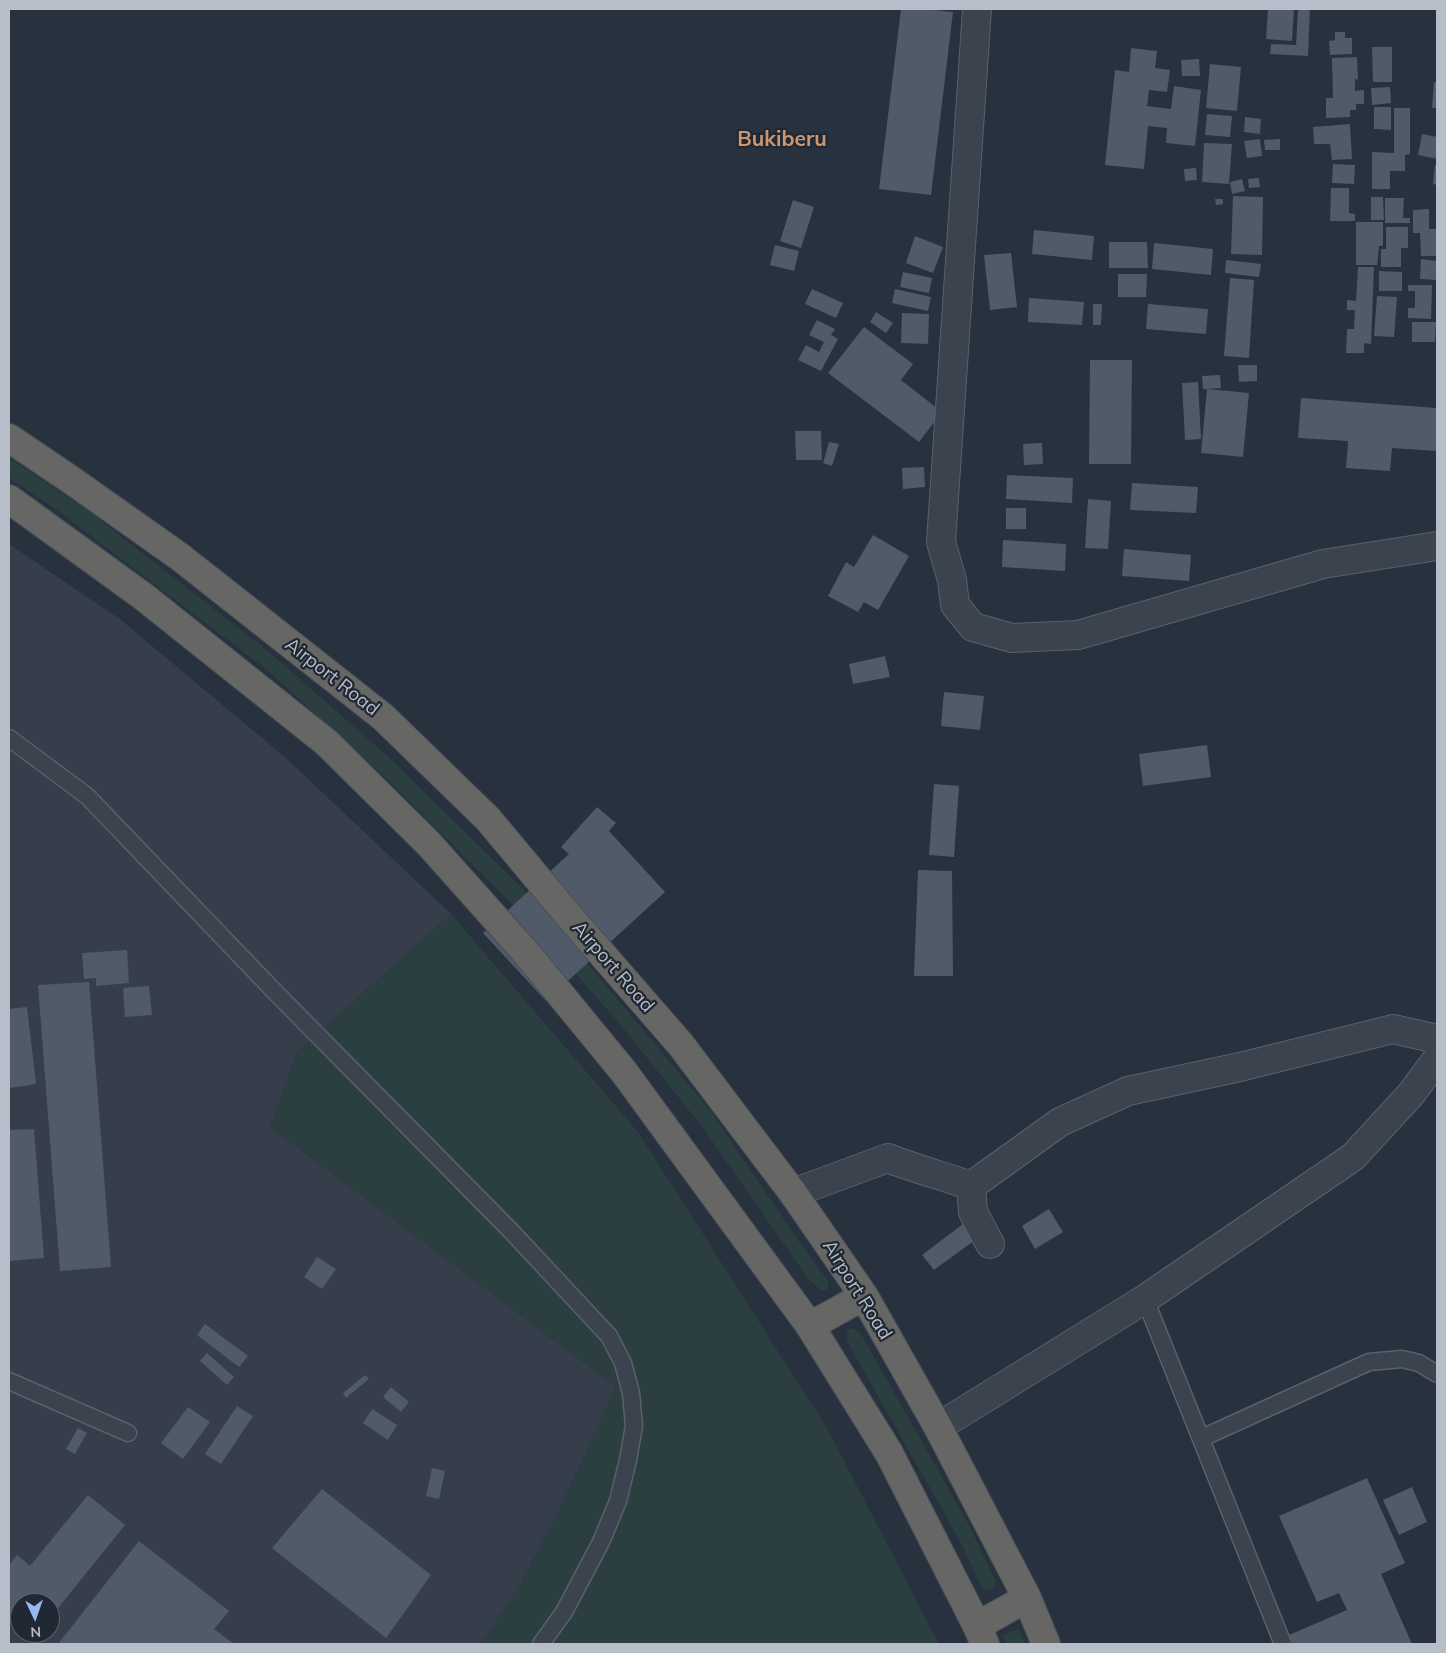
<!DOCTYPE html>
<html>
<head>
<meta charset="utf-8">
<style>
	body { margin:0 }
	#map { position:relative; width:1446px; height:1653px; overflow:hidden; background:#28313e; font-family:Mulish,sans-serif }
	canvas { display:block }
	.frame { position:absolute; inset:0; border:10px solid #b8bec9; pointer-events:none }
	.north { position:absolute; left:10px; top:1593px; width:50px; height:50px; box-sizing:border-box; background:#202833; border:1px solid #5d646f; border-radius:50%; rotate:177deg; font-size:14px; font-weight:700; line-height:20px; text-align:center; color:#b8bec9 }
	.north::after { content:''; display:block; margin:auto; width:18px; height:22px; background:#97b9ef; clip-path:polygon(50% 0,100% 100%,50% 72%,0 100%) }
</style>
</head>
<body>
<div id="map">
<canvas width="1446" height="1653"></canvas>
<div class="frame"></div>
<div class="north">N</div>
</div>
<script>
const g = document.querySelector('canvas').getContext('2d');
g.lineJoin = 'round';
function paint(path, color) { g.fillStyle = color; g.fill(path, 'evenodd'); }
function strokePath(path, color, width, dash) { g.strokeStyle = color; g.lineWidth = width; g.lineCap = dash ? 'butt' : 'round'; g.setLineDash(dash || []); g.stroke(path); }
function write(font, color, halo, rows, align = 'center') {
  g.font = font + ' Mulish,sans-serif'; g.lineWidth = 4.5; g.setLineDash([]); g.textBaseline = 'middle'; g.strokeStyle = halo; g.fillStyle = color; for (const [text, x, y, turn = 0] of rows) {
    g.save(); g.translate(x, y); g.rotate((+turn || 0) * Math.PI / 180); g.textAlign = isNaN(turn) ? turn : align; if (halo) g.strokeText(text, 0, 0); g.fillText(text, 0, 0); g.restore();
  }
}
const airport = new Path2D(`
	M 9,544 L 121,620 L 287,759 L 451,914 L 297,1052 L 270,1127 L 616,1387 L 557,1515 L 516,1592 L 480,1644 L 9,1644 ZM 20,1603 L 50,1603 L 50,1633 L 20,1633 Z`);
const green = new Path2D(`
	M 9,458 L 86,509 L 268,651 L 394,762 L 535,901 L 710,1110 L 800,1243 L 829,1282 L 827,1290 L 821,1290 L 809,1280 L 703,1128 L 620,1024 L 530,922 L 387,779 L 267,670 L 57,510 L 9,478 Z
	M 451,914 L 638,1132 L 827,1428 L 939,1644 L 480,1644 L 516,1592 L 557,1515 L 616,1387 L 270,1127 L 297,1052 Z
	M 853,1328 L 861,1334 L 969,1525 L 996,1582 L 993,1588 L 986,1591 L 982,1588 L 961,1543 L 847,1341 L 847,1331 Z
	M 1018,1629 L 1025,1644 L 1007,1644 L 1002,1635 Z`);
const building = new Path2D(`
	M 901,9 L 925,9 L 953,12 L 931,195 L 879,189 Z
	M 1268,9 L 1294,9 L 1292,41 L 1266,39 Z
	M 1298,9 L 1310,9 L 1308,56 L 1270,54 L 1271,44 L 1296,45 Z
	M 1335,32 L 1345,32 L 1345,38 L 1352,38 L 1352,54 L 1330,55 L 1329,41 L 1335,40 Z
	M 1372,47 L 1392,47 L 1392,82 L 1373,82 Z
	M 1131,48 L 1157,51 L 1155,68 L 1170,70 L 1167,92 L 1149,90 L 1147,106 L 1171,109 L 1174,86 L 1201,90 L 1195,146 L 1166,143 L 1167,128 L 1148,126 L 1144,169 L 1105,165 L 1115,70 L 1129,72 Z
	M 1357,57 L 1358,80 L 1355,79 L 1355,91 L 1364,90 L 1364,104 L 1356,104 L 1356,110 L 1350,110 L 1350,117 L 1326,118 L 1326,98 L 1333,98 L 1332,58 Z
	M 1199,59 L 1200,76 L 1182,76 L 1181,60 Z
	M 1210,64 L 1241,67 L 1237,111 L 1206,108 Z
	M 1434,82 L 1437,82 L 1437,108 L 1432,108 Z
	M 1390,87 L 1391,103 L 1372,105 L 1371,88 Z
	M 1374,107 L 1391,107 L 1391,130 L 1374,129 Z
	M 1394,108 L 1410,108 L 1410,154 L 1405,155 L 1405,171 L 1390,171 L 1390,189 L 1372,189 L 1372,152 L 1394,153 Z
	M 1207,114 L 1232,116 L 1230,137 L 1205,135 Z
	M 1245,117 L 1261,119 L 1260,134 L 1244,132 Z
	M 1350,124 L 1352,159 L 1332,160 L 1330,144 L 1314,144 L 1313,127 Z
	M 1422,134 L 1437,137 L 1437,159 L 1418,155 Z
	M 1260,139 L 1262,156 L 1247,158 L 1244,141 Z
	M 1280,139 L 1280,150 L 1265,150 L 1264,140 Z
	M 1204,143 L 1232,144 L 1229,184 L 1202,182 Z
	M 1333,164 L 1355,165 L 1354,184 L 1332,183 Z
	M 1435,165 L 1437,165 L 1437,185 L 1433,184 Z
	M 1196,168 L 1197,180 L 1185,181 L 1184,169 Z
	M 1259,178 L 1260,187 L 1249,188 L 1248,179 Z
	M 1242,179 L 1245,191 L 1232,194 L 1230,182 Z
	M 1331,188 L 1349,188 L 1349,213 L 1355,214 L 1355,221 L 1330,221 Z
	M 1233,196 L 1263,197 L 1262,255 L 1231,254 Z
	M 1371,197 L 1383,197 L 1384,220 L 1371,220 Z
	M 1385,198 L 1404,198 L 1403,218 L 1410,218 L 1410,223 L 1385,223 Z
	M 1215,199 L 1223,199 L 1223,204 L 1216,205 Z
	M 793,200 L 814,207 L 801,248 L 780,241 Z
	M 1429,209 L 1429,229 L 1437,229 L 1437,256 L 1421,256 L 1420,233 L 1413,233 L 1413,210 Z
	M 1356,222 L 1383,222 L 1383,246 L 1379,246 L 1377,265 L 1356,265 Z
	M 1386,227 L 1408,227 L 1408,248 L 1401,248 L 1401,267 L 1381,267 L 1381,249 L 1386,249 Z
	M 1034,230 L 1094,236 L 1092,260 L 1032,254 Z
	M 915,236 L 943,247 L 933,273 L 906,263 Z
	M 1109,242 L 1147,242 L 1148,268 L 1109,268 Z
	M 1154,243 L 1213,249 L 1211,275 L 1152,269 Z
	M 775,245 L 799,251 L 794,271 L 770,265 Z
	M 1011,253 L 1017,307 L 990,310 L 984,255 Z
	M 1421,259 L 1437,261 L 1437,280 L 1420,279 Z
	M 1226,260 L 1261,264 L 1259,277 L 1225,273 Z
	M 1358,267 L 1374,267 L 1371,344 L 1364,343 L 1364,353 L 1346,353 L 1347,329 L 1354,329 L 1355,310 L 1347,310 L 1347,300 L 1356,301 Z
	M 1379,271 L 1402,272 L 1402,291 L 1379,291 Z
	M 903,272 L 932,278 L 929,293 L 900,287 Z
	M 1118,274 L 1147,274 L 1146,297 L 1118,297 Z
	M 1230,278 L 1254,280 L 1249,358 L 1224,356 Z
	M 1408,285 L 1432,285 L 1431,319 L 1408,318 L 1408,308 L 1415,308 L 1415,291 L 1408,291 Z
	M 812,289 L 843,303 L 836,318 L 805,304 Z
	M 895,289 L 931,297 L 928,311 L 892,303 Z
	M 1377,296 L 1397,297 L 1394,337 L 1374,336 Z
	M 1029,298 L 1084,302 L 1082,325 L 1028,322 Z
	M 1093,304 L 1102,304 L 1101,325 L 1093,325 Z
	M 1148,304 L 1208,309 L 1206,334 L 1146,329 Z
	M 876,312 L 893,323 L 886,333 L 870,322 Z
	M 902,313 L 929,314 L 928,344 L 901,343 Z
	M 817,320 L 835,329 L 831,335 L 838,339 L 821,371 L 798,360 L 806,345 L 819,352 L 824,342 L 809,335 Z
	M 1412,322 L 1436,322 L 1435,342 L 1412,342 Z
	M 864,327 L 913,364 L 901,380 L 942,412 L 919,442 L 828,373 Z
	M 1090,360 L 1132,360 L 1131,464 L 1089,464 Z
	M 1238,365 L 1257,365 L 1257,381 L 1239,382 Z
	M 1220,375 L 1221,388 L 1207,389 L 1249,393 L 1243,457 L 1201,453 L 1207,389 L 1203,389 L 1202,376 Z
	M 1198,382 L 1201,439 L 1185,440 L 1182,383 Z
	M 1301,398 L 1437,408 L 1437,451 L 1392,448 L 1390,471 L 1346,468 L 1348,441 L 1298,438 Z
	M 795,431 L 821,431 L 822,460 L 796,460 Z
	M 829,442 L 839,444 L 832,466 L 823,463 Z
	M 1042,443 L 1043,464 L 1024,465 L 1023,444 Z
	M 924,467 L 925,487 L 903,489 L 902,468 Z
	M 1007,475 L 1073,478 L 1072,503 L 1006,499 Z
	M 1132,483 L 1198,487 L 1196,513 L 1130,510 Z
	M 1088,499 L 1111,501 L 1108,549 L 1085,548 Z
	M 1006,508 L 1026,508 L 1026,529 L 1006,529 Z
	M 873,535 L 909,556 L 878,610 L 864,602 L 858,612 L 828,596 L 846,562 L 854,567 Z
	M 1003,540 L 1066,544 L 1065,571 L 1002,567 Z
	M 1124,549 L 1191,555 L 1189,581 L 1122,576 Z
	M 885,656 L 890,677 L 853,684 L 849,664 Z
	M 944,692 L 984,696 L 980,730 L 941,726 Z
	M 1207,745 L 1211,777 L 1143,786 L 1139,754 Z
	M 934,784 L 959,786 L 954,857 L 929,855 Z
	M 597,807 L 616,823 L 609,831 L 665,892 L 546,1001 L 483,933 L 569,854 L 561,847 Z
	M 918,870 L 952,871 L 953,976 L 914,976 Z
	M 127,950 L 129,983 L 96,986 L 96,978 L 84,979 L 82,953 Z
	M 89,982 L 111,1267 L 60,1271 L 38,985 Z
	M 149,986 L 152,1015 L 125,1017 L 123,988 Z
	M 27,1007 L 36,1084 L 9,1088 L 9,1009 Z
	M 34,1129 L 44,1258 L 9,1261 L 9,1130 Z
	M 1049,1209 L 1063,1232 L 1035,1249 L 1022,1226 Z
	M 963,1224 L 975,1240 L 934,1270 L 922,1255 Z
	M 317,1257 L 336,1269 L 322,1289 L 304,1277 Z
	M 205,1324 L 248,1356 L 239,1367 L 197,1335 Z
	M 207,1353 L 234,1377 L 227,1385 L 200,1361 Z
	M 365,1375 L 369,1379 L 346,1398 L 343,1393 Z
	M 391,1387 L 409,1402 L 401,1412 L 383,1397 Z
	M 237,1406 L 253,1416 L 221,1464 L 205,1454 Z
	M 188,1407 L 210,1422 L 183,1459 L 161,1443 Z
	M 372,1409 L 397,1425 L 388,1440 L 363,1423 Z
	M 78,1428 L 87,1433 L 75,1454 L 66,1449 Z
	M 432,1468 L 445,1471 L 439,1499 L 426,1496 Z
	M 1367,1478 L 1405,1563 L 1381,1574 L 1412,1644 L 1293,1644 L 1289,1635 L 1347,1610 L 1339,1593 L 1317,1602 L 1279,1516 Z
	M 1412,1487 L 1427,1522 L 1399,1535 L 1383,1500 Z
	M 322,1489 L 431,1575 L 386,1638 L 272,1548 Z
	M 88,1495 L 125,1525 L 50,1618 L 50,1603 L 20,1603 L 20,1631 L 9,1622 L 9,1565 L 17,1555 L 30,1566 Z
	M 139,1541 L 229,1611 L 214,1629 L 234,1644 L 58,1644 Z
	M 22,1633 L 38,1633 L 32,1641 Z`);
const service = new Path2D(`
	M 9,738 L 87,796 L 275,992 L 511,1231 L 609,1336 L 623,1363 L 631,1393 L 634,1426 L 628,1460 L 618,1501 L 601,1542 L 564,1612 L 541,1644
	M 1145,1299 L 1283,1644
	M 9,1381 L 128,1433
	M 1202,1438 L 1369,1362 L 1402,1359 L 1419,1363 L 1437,1374`);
const minor = new Path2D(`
	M 977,9 L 941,542 L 952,580 L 955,605 L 973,627 L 1012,638 L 1078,635 L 1323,564 L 1437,546
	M 971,1186 L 1060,1122 L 1128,1091 L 1240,1067 L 1393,1029 L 1437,1039
	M 793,1193 L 888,1158 C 915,1169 944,1176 971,1186 L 973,1212 L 990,1244`);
const tertiary = new Path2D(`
	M 938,1427 L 1145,1299 L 1353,1157 L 1411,1094 L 1437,1059`);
const trunk = new Path2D(`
	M 9,438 L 74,482 L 180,557 L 383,717 L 488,819 L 569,916 L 681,1045 L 793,1193 L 864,1296 L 938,1427 L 1027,1598 L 1046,1644
	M 9,499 L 144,597 L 327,743 L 429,844 L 528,955 L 624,1072 L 810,1326 L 889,1453 L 977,1626 L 985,1644
	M 810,1326 L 864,1296
	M 977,1626 L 1027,1598`);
const streetNames = [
	["Airport Road",332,677,38],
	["Airport Road",613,967,49],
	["Airport Road",857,1290,58]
];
const quarterNames = [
	["Bukiberu",782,140]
];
paint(airport, '#363e4b');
paint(green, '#2b3f40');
paint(building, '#515a68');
strokePath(service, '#59616c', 19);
strokePath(minor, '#59616c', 30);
strokePath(tertiary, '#59616c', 30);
strokePath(trunk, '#464e59', 30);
strokePath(service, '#3b434e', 16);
strokePath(minor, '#3b434e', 28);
strokePath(tertiary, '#3b434e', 28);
strokePath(trunk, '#666664', 28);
write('19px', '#b8bec9', '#202833', streetNames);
write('bold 21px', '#cc9770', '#202833', quarterNames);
</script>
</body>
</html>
